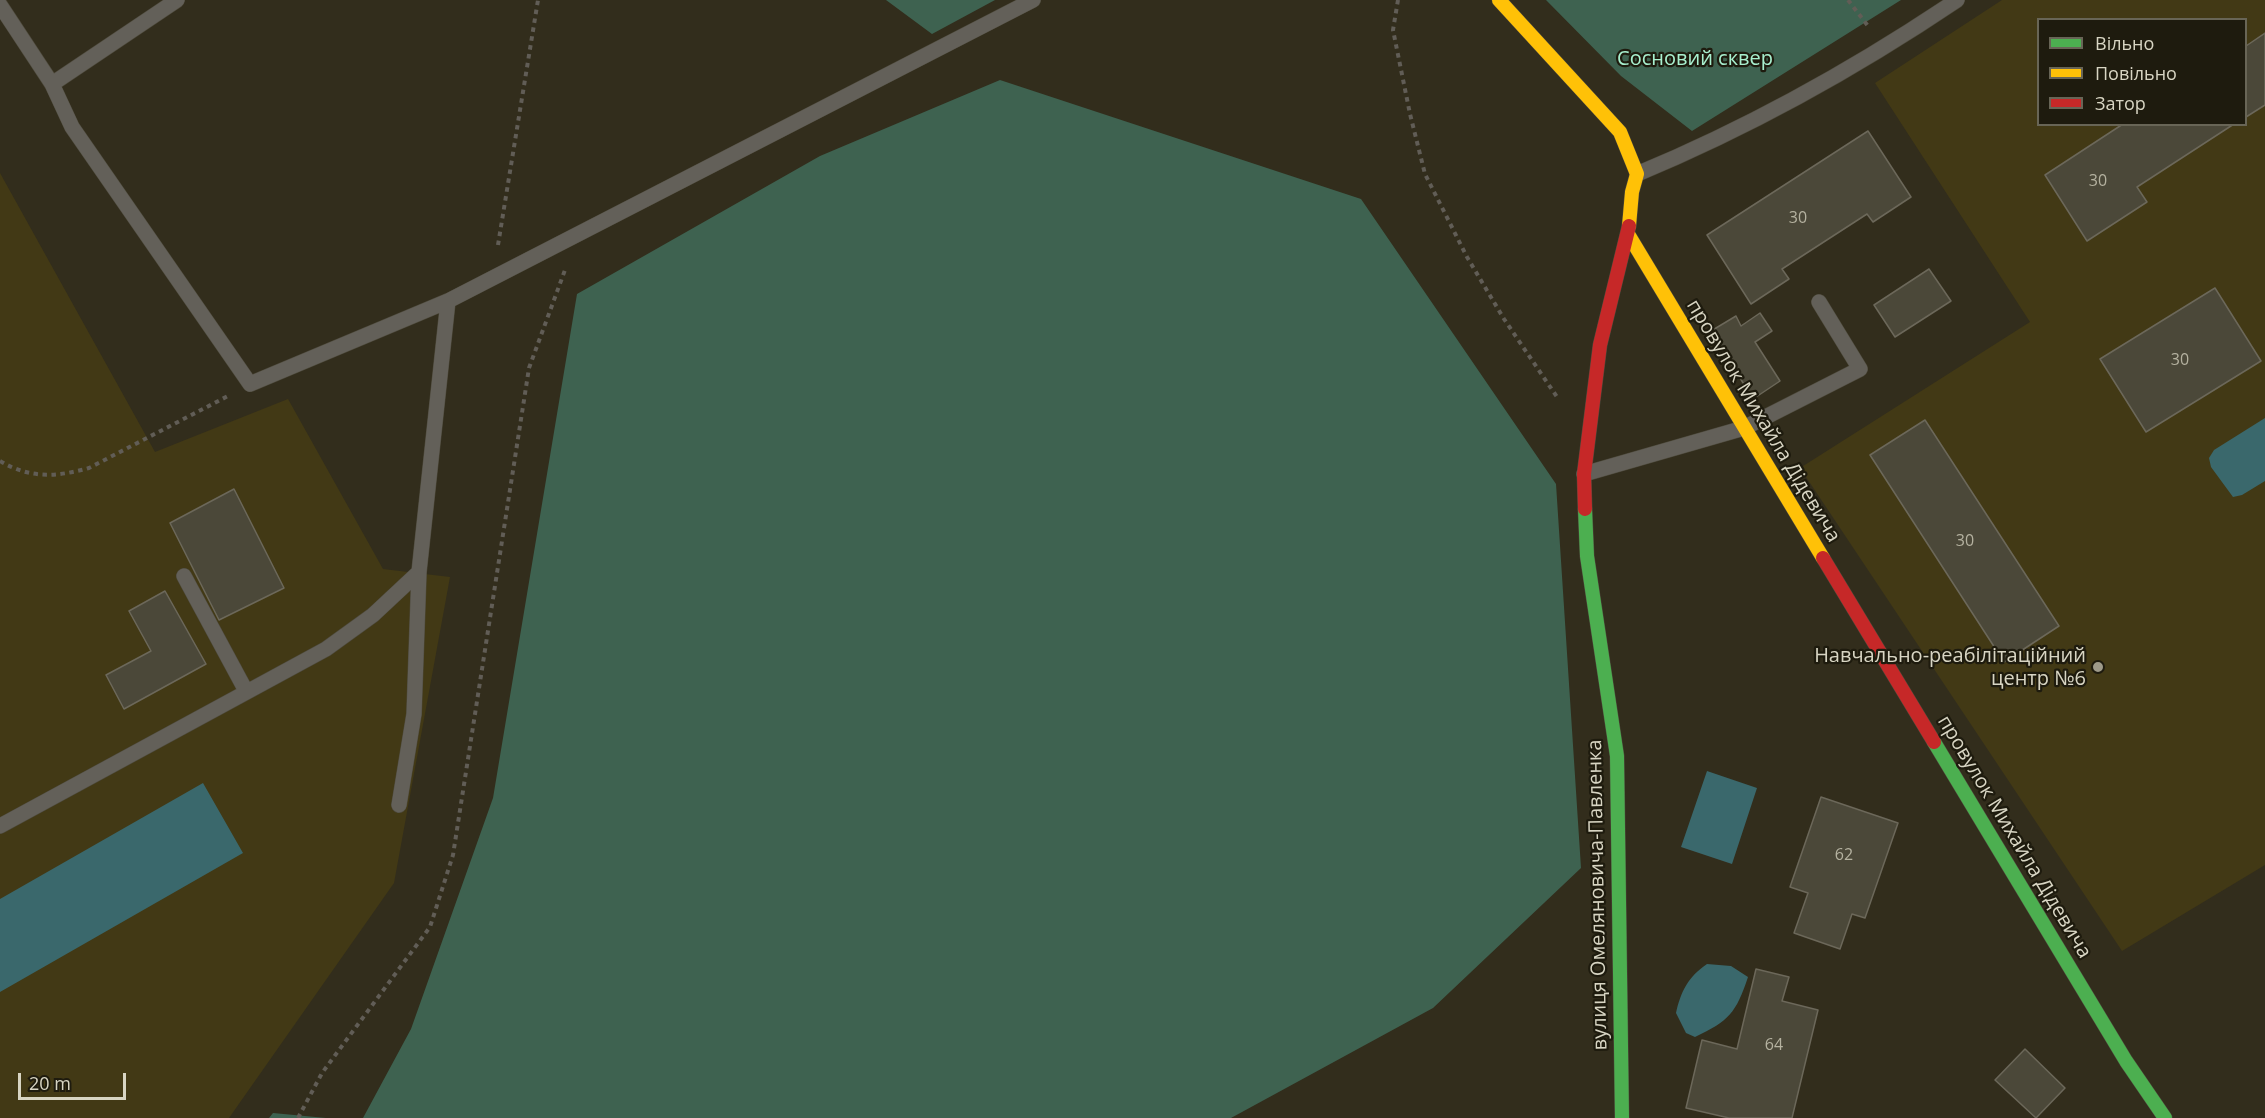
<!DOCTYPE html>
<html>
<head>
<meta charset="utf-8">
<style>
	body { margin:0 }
	#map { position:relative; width:2265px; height:1118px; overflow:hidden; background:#322d1c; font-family:"Open Sans",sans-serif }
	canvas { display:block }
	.legend { position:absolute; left:2037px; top:18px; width:210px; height:108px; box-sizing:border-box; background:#1e1b0e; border:2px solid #686556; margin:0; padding:8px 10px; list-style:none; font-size:18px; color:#d8d5c3 }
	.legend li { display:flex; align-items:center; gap:12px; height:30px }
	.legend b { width:30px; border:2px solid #686556 }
	.scale { position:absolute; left:18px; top:1073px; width:108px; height:27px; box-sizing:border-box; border:3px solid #d8d5c3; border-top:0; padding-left:8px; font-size:18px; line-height:21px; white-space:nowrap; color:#d8d5c3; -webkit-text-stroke:4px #1e1b0e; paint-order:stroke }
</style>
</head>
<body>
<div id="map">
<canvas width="2265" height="1118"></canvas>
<ul class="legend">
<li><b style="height:8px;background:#4caf50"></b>Вільно</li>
<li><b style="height:8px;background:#ffc107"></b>Повільно</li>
<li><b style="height:8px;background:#c62828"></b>Затор</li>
</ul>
<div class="scale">20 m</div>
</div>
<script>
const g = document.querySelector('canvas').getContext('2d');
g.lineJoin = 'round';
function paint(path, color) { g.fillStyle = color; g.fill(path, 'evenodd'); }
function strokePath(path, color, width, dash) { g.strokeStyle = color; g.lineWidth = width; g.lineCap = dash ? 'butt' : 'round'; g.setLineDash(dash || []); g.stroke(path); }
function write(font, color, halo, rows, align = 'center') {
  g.font = font + ' "Open Sans",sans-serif'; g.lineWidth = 4.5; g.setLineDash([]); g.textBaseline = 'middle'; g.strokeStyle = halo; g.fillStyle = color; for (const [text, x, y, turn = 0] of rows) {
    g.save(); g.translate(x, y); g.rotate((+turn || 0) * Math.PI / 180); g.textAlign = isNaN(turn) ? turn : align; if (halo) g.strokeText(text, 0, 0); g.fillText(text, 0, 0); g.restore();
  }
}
const built = new Path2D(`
	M 2002,0 L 2265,0 L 2265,865 L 2122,951 L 1800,468 L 2030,322 L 1875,83 ZM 2038,20 L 2246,20 L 2246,124 L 2038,124 Z
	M 0,173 L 155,452 L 288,399 L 383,569 L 450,577 L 394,883 L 229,1118 L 0,1118 Z`);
const forest = new Path2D(`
	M 886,0 L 995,0 L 932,34 Z
	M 1546,0 L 1901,0 L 1692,131 L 1621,76 Z
	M 1000,80 L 1361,199 L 1556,484 L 1581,868 L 1433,1008 L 1231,1118 L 363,1118 L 411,1029 L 493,798 L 577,294 L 820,156 Z
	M 273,1113 L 326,1118 L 269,1118 Z`);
const water = new Path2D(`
	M 2265,418 L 2265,481 L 2242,495 L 2233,497 L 2211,467 L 2209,458 L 2214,450 Z
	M 1707,771 L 1757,788 L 1732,864 L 1681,847 Z
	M 203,783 L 243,853 L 0,992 L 0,899 Z
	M 1707,964 L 1731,966 L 1748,977 C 1736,1013 1729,1021 1695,1037 L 1686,1033 L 1676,1013 C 1681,991 1688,977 1707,964 Z`);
const building = new Path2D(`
	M 2265,33 L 2265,105 L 2246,117 L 2246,46 Z
	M 2123,124 L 2234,124 L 2137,187 L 2147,202 L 2087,241 L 2045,175 Z
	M 1868,131 L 1911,197 L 1873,222 L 1867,214 L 1782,269 L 1789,279 L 1751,304 L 1707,235 Z
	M 1929,269 L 1951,301 L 1895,337 L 1874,305 Z
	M 2215,288 L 2261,361 L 2146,432 L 2100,359 Z
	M 1760,313 L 1772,331 L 1755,342 L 1780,381 L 1753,399 L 1711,331 L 1736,316 L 1741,326 Z
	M 1925,420 L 2059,626 L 2004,662 L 1870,455 Z
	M 234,489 L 284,588 L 219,620 L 170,523 Z
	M 165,591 L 206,664 L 124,709 L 106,675 L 151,651 L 129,611 Z
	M 1821,797 L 1898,823 L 1865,918 L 1852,914 L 1840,949 L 1794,933 L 1808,893 L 1790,887 Z
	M 1756,969 L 1789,977 L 1782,1001 L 1818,1010 L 1792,1118 L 1729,1118 L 1686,1108 L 1702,1040 L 1737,1049 Z
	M 2025,1049 L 2065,1088 L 2036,1118 L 1995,1080 Z`);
const path = new Path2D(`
	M 1398,0 L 1393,30 L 1410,114 L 1425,174 L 1467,257 L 1504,319 L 1557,397
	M 1848,0 L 1868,26
	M 498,245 L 538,0
	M 0,461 C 30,479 57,477 89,468 L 228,396
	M 298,1118 L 322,1073 L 430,927 L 453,855 L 529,368 L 565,270`);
const lane = new Path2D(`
	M 0,5 L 52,84 L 72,127 L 250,384 L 448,301 L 1033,0
	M 52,84 L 177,0
	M 1637,174 C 1750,127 1856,68 1957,0
	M 1584,474 L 1744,428 L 1860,369 L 1819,302
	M 184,576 L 246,691
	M 399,805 L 414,714 L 419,572 L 448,301
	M 0,826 L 326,649 L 373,615 L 419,572`);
const fast = new Path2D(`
	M 1585,509 L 1587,556 L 1617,756 L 1622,1118
	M 1934,742 L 2126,1061 L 2165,1118`);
const slow = new Path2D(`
	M 1499,0 L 1620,132 L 1637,174 L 1632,192 L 1629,226
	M 1628,234 L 1823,558`);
const jam = new Path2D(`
	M 1585,509 L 1584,474 L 1600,345 L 1629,226
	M 1823,558 L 1934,742`);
const markers = [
	[2098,667,6,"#9e9a89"]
];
const numberNames = [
	["30",2098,181],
	["30",1798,218],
	["30",2180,360],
	["30",1965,541],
	["62",1844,855],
	["64",1774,1045]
];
const parkNames = [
	["Сосновий сквер",1695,59]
];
const streetNames = [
	["провулок Михайла Дідевича",1763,421,59],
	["провулок Михайла Дідевича",2014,837,59],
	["вулиця Омеляновича-Павленка",1598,895,-91]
];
const poiNames = [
	["Навчально-реабілітаційний",2086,656],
	["центр №6",2086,679]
];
paint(built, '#423915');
paint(forest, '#3e6250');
paint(water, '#3a686c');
paint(building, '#4b4839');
strokePath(building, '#6c685a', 1.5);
strokePath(lane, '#4e4a3c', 16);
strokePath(fast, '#4e4a3c', 15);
strokePath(slow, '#4e4a3c', 15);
strokePath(jam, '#4e4a3c', 15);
strokePath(path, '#615d56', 4, [4.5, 4.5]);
strokePath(lane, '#636059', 15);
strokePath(fast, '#4caf50', 14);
strokePath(slow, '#ffc107', 14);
strokePath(jam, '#c62828', 14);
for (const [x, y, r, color] of markers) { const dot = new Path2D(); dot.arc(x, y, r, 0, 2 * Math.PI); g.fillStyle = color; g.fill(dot); strokePath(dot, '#1e1b0e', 2); }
write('16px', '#b5b2a0', null, numberNames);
write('20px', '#a8f0cf', '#1e1b0e', parkNames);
write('20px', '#d8d5c3', '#1e1b0e', streetNames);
write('20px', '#d8d5c3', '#1e1b0e', poiNames, 'right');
</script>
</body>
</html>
